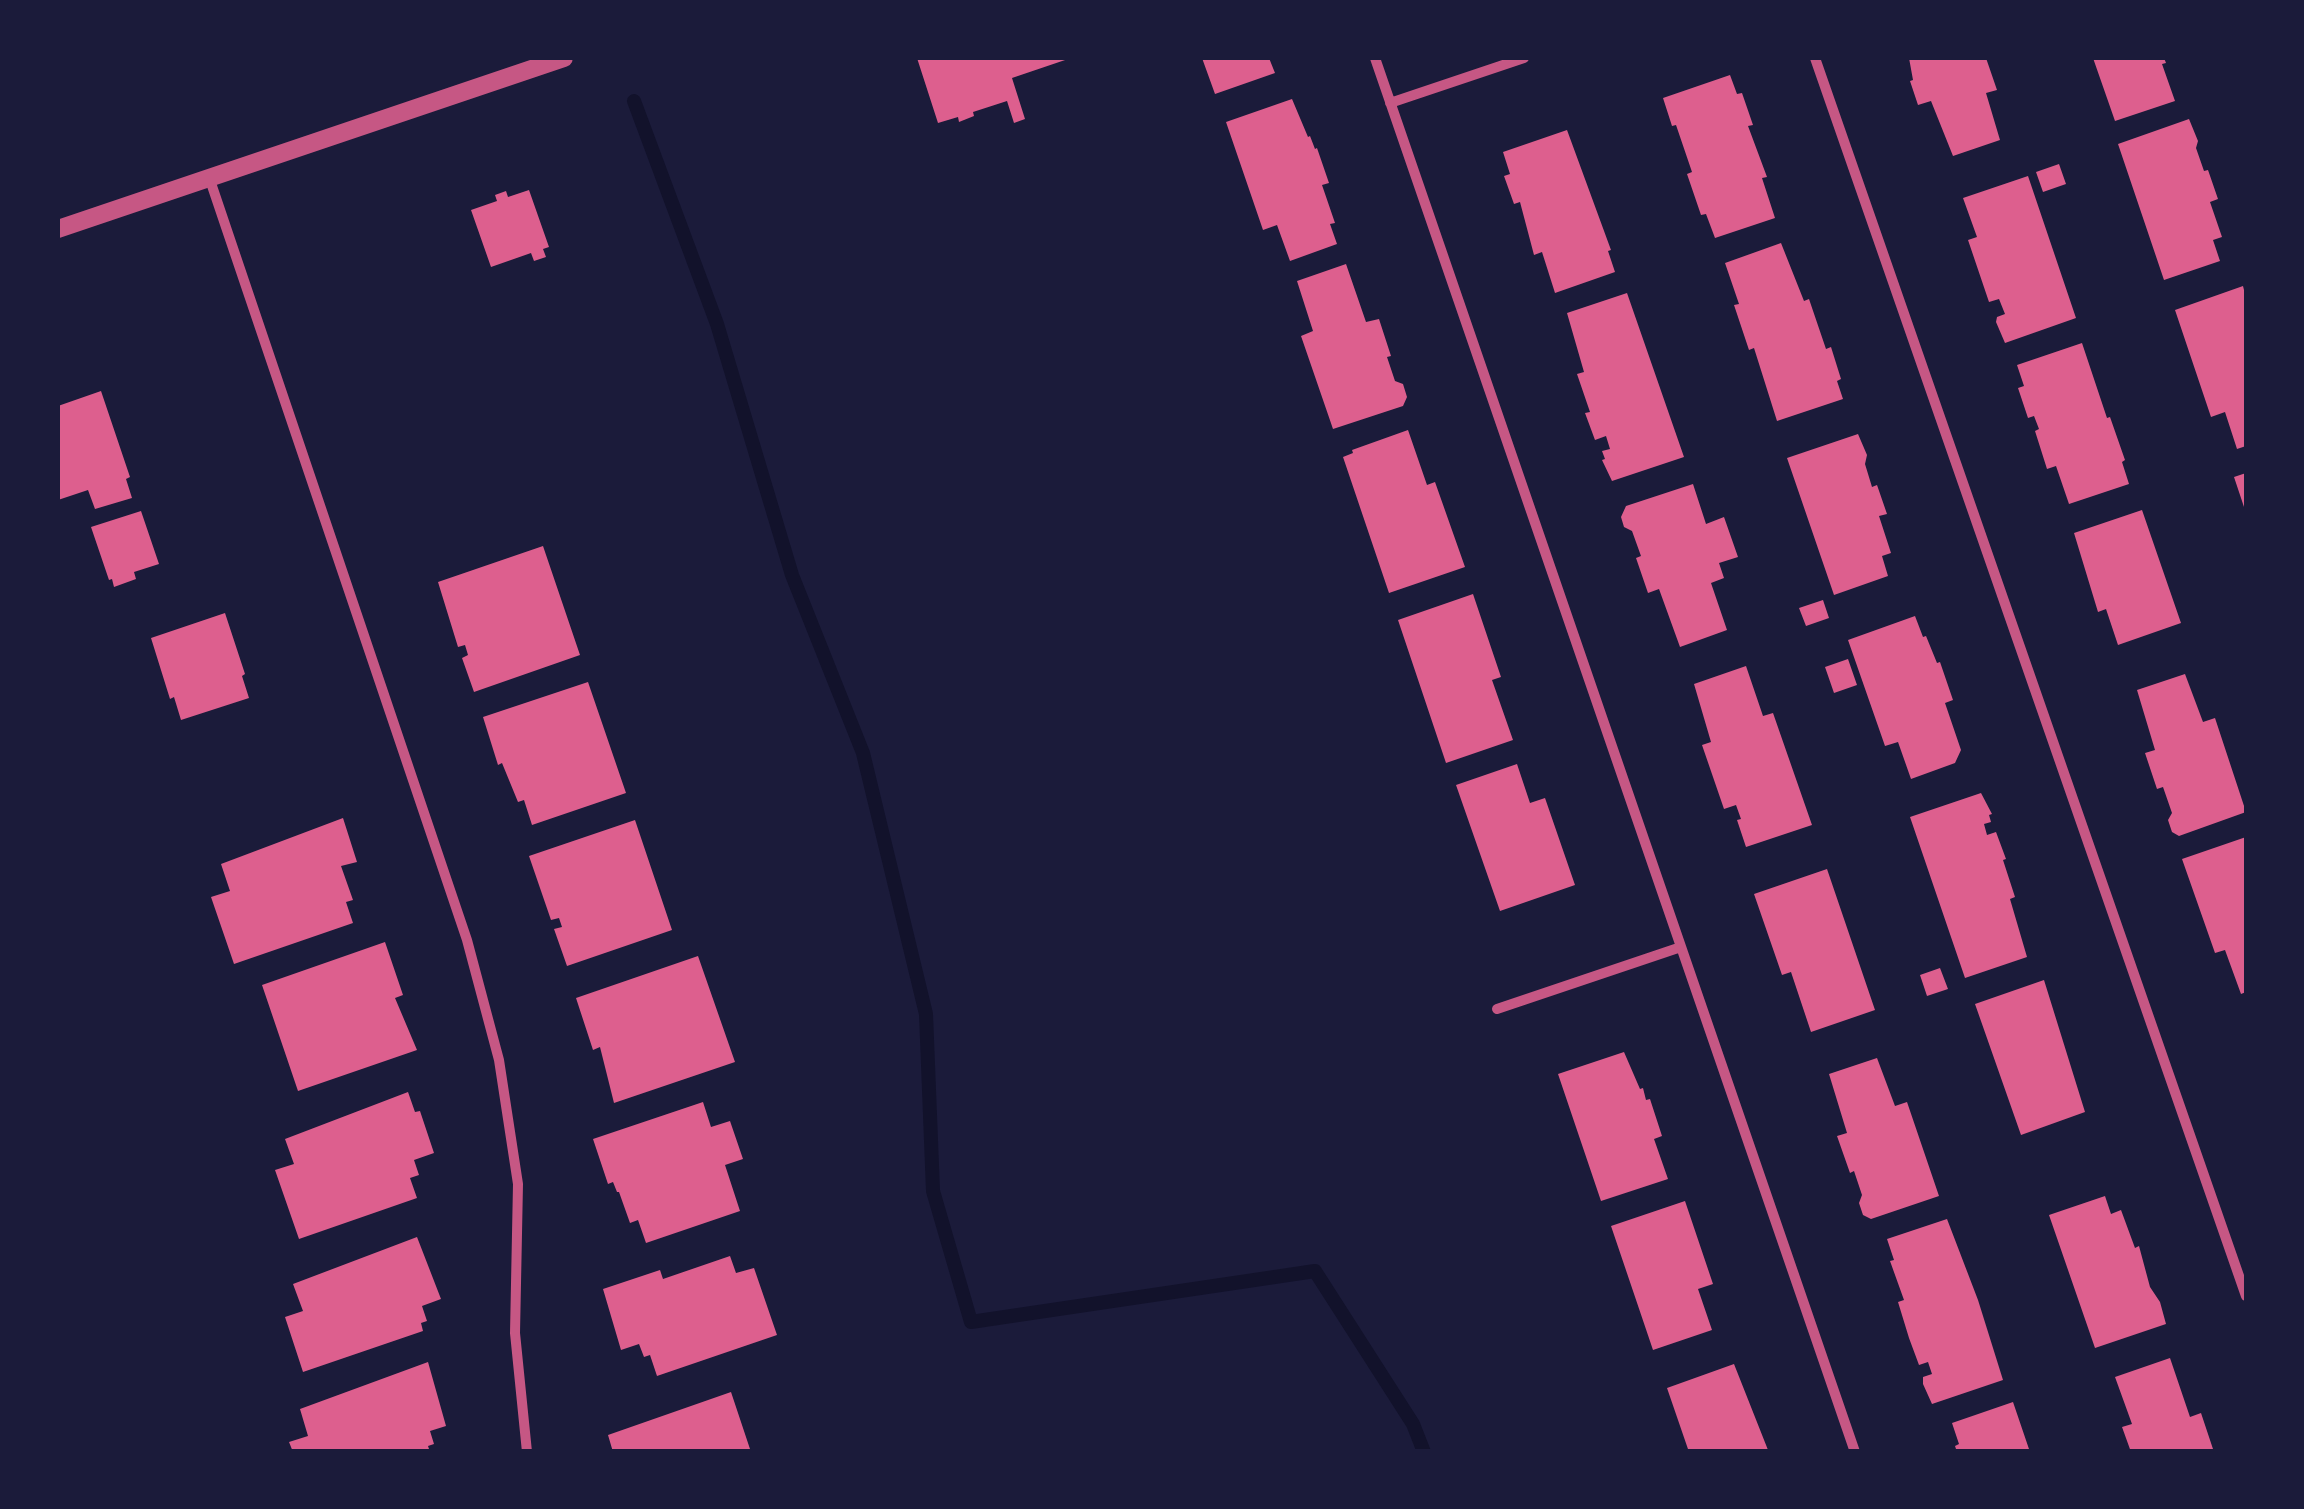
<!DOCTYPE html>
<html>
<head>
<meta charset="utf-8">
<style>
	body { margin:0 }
	#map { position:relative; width:2304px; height:1509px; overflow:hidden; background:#1b1b3a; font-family:"Public Sans",sans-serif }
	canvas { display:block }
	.frame { position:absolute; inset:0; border:60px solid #1b1b3a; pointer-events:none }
</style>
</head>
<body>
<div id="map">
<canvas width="2304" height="1509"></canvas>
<div class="frame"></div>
</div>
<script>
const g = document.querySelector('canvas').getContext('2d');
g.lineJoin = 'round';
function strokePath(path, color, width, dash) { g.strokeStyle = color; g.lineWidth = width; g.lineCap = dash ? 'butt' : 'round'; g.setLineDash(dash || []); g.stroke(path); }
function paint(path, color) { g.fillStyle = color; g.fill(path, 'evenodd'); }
const stream = new Path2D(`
	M 634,101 L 717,324 L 792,575 L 863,753 L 926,1014 L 933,1191 L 971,1322 L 1315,1271 L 1413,1424 L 1424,1452`);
const building = new Path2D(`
	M 917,58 L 1071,58 L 1012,78 L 1025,119 L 1014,123 L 1007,101 L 973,112 L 974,116 L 959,122 L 958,117 L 938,123 Z
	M 1202,58 L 1269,58 L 1275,73 L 1215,94 Z
	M 1909,58 L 1986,58 L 1997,90 L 1986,93 L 2000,140 L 1953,156 L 1931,101 L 1918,105 L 1910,81 L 1913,80 Z
	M 2093,58 L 2164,58 L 2166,63 L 2162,64 L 2175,101 L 2115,121 Z
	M 1730,75 L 1737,94 L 1742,93 L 1753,125 L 1748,126 L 1767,177 L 1762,178 L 1775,218 L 1715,238 L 1706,214 L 1701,215 L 1687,174 L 1692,172 L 1676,125 L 1672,126 L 1663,98 Z
	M 1292,99 L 1308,137 L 1310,136 L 1315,149 L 1317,148 L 1329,183 L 1322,185 L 1335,223 L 1330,224 L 1337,244 L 1290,261 L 1277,225 L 1263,230 L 1226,122 Z
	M 2189,119 L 2198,141 L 2196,148 L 2204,171 L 2208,170 L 2218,199 L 2210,202 L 2222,237 L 2213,240 L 2220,261 L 2164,280 L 2118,144 Z
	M 1567,130 L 1611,250 L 1608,251 L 1615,272 L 1555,293 L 1542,252 L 1534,255 L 1520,202 L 1514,204 L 1504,176 L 1510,174 L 1503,152 Z
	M 2059,164 L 2066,184 L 2043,192 L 2036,172 Z
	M 2028,176 L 2076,318 L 2005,343 L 1996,322 L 1997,317 L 2005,314 L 1999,299 L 1989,302 L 1968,240 L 1977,237 L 1963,198 Z
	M 529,190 L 549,247 L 543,249 L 546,257 L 534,261 L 531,253 L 491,267 L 471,210 L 497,201 L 495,195 L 506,191 L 508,197 Z
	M 1781,243 L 1804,301 L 1809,299 L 1826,349 L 1831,347 L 1841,379 L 1837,381 L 1843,399 L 1777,421 L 1754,348 L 1749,350 L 1734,305 L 1739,304 L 1725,263 Z
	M 1346,264 L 1366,322 L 1379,319 L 1391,356 L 1387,357 L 1395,381 L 1403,384 L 1407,397 L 1403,406 L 1333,429 L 1301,336 L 1313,331 L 1297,281 Z
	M 2243,286 L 2246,298 L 2246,446 L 2237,449 L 2225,412 L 2211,417 L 2175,310 Z
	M 1627,293 L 1684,457 L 1612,481 L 1602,460 L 1605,459 L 1602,451 L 1610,449 L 1606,436 L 1595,440 L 1585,413 L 1590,412 L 1577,374 L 1584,372 L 1567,313 Z
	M 2082,343 L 2107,418 L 2110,417 L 2125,460 L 2122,462 L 2129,484 L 2069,504 L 2056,466 L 2047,469 L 2035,431 L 2039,429 L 2034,416 L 2028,418 L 2018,388 L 2024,386 L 2017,365 Z
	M 101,391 L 130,477 L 126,479 L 132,498 L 95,509 L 88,490 L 58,500 L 58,406 Z
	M 1408,430 L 1427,485 L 1435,482 L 1465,567 L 1389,593 L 1343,457 L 1353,453 L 1352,450 Z
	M 1858,434 L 1867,455 L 1865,464 L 1872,487 L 1877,485 L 1887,514 L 1879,516 L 1891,553 L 1882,556 L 1888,576 L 1834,595 L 1787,458 Z
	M 2246,473 L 2246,513 L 2234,477 Z
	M 1693,484 L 1706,524 L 1724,517 L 1738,557 L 1719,563 L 1724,578 L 1711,583 L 1727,630 L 1680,647 L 1659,589 L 1648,593 L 1636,558 L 1641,556 L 1632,531 L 1624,527 L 1621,517 L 1626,506 Z
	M 2142,510 L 2181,623 L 2118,645 L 2106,609 L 2098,612 L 2074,533 Z
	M 141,511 L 159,564 L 134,572 L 136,579 L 114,587 L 112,579 L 109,580 L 91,527 Z
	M 543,546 L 580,655 L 474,692 L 462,658 L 468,655 L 465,645 L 458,647 L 438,582 Z
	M 1473,594 L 1501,677 L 1492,680 L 1513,740 L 1446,763 L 1398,620 Z
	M 1823,600 L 1829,618 L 1806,626 L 1799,608 Z
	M 225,613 L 245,674 L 242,676 L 249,698 L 181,720 L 174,697 L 170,699 L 151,638 Z
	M 1915,616 L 1923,637 L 1926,636 L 1937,663 L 1940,662 L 1953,700 L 1945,703 L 1961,750 L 1955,763 L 1911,779 L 1898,742 L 1885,746 L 1848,640 Z
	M 1848,659 L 1857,685 L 1834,693 L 1825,667 Z
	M 1746,666 L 1763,716 L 1773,713 L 1812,825 L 1746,847 L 1737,820 L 1741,819 L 1736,805 L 1724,809 L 1702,745 L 1711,742 L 1694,684 Z
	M 2185,674 L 2203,722 L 2215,718 L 2246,812 L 2179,836 L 2172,832 L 2168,820 L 2172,813 L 2163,787 L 2157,789 L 2145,753 L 2155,750 L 2137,690 Z
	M 588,682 L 626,793 L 532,825 L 524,800 L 518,802 L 502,763 L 498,765 L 483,717 Z
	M 1517,764 L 1530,803 L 1545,798 L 1575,885 L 1500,911 L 1456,785 Z
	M 1981,793 L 1992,814 L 1989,815 L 1991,822 L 1984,824 L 1987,835 L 1996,832 L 2006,859 L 2003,860 L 2015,897 L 2010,899 L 2027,957 L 1965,978 L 1910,817 Z
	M 343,818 L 357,862 L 341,866 L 353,900 L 346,902 L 353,923 L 234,964 L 211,897 L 230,891 L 221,864 Z
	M 635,820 L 672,930 L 567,966 L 554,929 L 562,927 L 559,918 L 551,920 L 529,856 Z
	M 2246,837 L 2246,992 L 2241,994 L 2225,950 L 2215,953 L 2182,859 Z
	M 1827,869 L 1875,1010 L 1811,1032 L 1791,972 L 1782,975 L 1754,894 Z
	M 385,942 L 403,995 L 395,998 L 417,1050 L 298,1091 L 262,985 Z
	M 698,956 L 735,1062 L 614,1103 L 600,1047 L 593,1050 L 576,998 Z
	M 1940,968 L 1948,989 L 1927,996 L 1920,975 Z
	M 2044,980 L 2085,1112 L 2021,1135 L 1975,1004 Z
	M 1624,1052 L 1640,1089 L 1643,1088 L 1646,1100 L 1650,1099 L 1662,1136 L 1654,1139 L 1668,1179 L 1601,1201 L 1558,1074 Z
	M 1877,1058 L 1895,1106 L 1907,1102 L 1939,1196 L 1871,1219 L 1863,1215 L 1859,1203 L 1862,1195 L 1854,1171 L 1850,1173 L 1837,1136 L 1847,1133 L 1829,1074 Z
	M 408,1092 L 415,1112 L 420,1111 L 434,1153 L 414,1160 L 419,1175 L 410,1178 L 417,1198 L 299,1239 L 275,1170 L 294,1164 L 285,1139 Z
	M 703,1102 L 711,1127 L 730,1121 L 743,1159 L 725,1165 L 740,1211 L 646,1243 L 638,1220 L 630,1223 L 619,1192 L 617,1192 L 613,1182 L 608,1184 L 593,1139 Z
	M 2105,1196 L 2111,1214 L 2121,1210 L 2135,1248 L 2139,1246 L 2150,1287 L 2160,1302 L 2166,1324 L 2095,1348 L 2049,1215 Z
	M 1685,1201 L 1713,1284 L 1698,1289 L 1712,1330 L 1653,1350 L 1611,1226 Z
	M 1947,1219 L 1978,1300 L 2003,1380 L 1932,1404 L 1923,1384 L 1923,1377 L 1932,1374 L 1928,1362 L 1919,1365 L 1909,1338 L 1898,1302 L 1904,1300 L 1890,1261 L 1894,1260 L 1887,1239 Z
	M 417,1237 L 441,1299 L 422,1306 L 427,1321 L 421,1323 L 423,1331 L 303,1372 L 285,1317 L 303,1311 L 293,1284 Z
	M 730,1256 L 736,1273 L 754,1268 L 777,1335 L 657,1376 L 650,1355 L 644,1357 L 639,1344 L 621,1350 L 603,1289 L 660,1270 L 663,1279 Z
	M 2170,1358 L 2190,1417 L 2201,1413 L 2214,1452 L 2131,1452 L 2122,1427 L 2132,1424 L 2115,1377 Z
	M 428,1362 L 446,1426 L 430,1431 L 434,1444 L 428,1446 L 430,1452 L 293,1452 L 289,1442 L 308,1436 L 300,1409 Z
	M 1734,1364 L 1768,1450 L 1689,1452 L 1667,1388 Z
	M 731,1392 L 751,1452 L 613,1452 L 608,1435 Z
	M 2013,1402 L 2030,1452 L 1957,1452 L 1955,1446 L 1959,1444 L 1952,1423 Z`);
const minor = new Path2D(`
	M 1375,58 L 1855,1452
	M 1815,58 L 2246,1296
	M 1390,103 L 1524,58
	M 209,177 L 467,940 L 499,1060 L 518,1184 L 515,1333 L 527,1452
	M 1497,1009 L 1681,947`);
const tertiary = new Path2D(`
	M 58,229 L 564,58`);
strokePath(stream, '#12122b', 14);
paint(building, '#dd5f8e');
strokePath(minor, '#c65784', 10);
strokePath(tertiary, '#c65784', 18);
</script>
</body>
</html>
